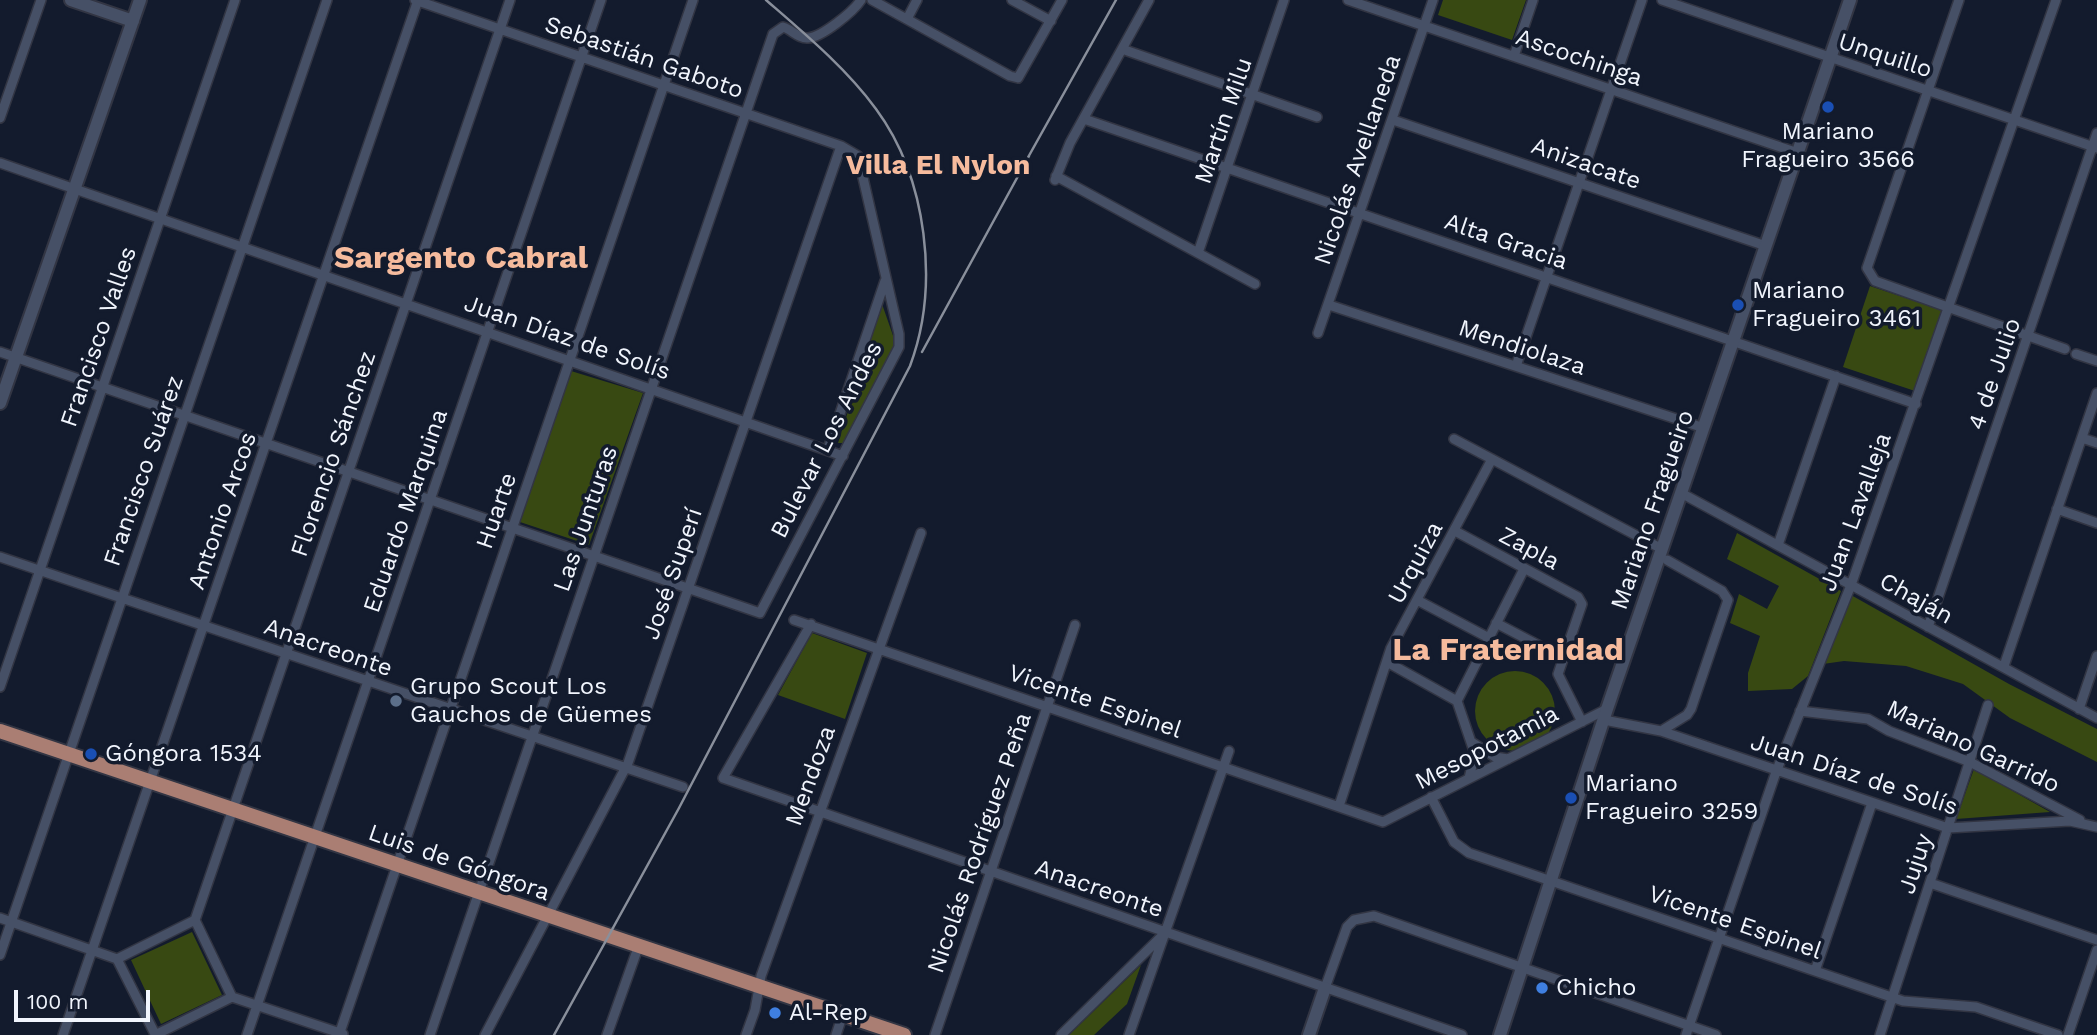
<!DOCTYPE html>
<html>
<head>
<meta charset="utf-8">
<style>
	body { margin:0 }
	#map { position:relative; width:2097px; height:1035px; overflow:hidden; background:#131b2d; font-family:"Work Sans",sans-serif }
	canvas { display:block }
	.scale { position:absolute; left:14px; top:990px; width:136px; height:32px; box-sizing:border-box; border:4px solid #f1f5fd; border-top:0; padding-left:9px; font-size:21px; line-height:24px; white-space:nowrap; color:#f1f5fd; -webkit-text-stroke:5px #131b2d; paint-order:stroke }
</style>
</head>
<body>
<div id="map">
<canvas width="2097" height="1035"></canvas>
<div class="scale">100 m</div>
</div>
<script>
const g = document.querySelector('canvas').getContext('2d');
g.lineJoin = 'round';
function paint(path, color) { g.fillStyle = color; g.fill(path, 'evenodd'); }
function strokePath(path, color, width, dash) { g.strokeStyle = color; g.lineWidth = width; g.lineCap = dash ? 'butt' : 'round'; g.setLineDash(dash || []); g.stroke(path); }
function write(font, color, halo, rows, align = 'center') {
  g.font = font + ' "Work Sans",sans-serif'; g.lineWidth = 7; g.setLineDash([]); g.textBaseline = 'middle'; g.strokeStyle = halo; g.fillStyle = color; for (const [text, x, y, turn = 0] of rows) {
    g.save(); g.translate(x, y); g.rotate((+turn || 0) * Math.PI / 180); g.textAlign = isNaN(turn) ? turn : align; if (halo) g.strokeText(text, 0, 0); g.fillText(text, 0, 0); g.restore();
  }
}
const green = new Path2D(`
	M 1443,0 L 1526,0 L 1512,40 L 1438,15 Z
	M 1870,286 L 1945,311 L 1918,392 L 1843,367 Z
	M 882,304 L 897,347 L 844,443 L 838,443 Z
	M 571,371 L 643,393 L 589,545 L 520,522 Z
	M 1737,533 L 1841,591 L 1808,676 L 1792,689 L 1748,691 L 1748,673 L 1760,636 L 1730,623 L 1739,594 L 1767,609 L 1779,586 L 1727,559 Z
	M 1851,595 L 2009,684 L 2097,729 L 2097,762 L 2010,718 L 1963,684 L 1906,666 L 1844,661 L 1823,664 Z
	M 812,633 L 867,653 L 845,719 L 778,695 Z
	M1475 711a40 40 0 1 1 80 0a40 40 0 1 1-80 0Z
	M 1974,769 L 2050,812 L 1956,819 Z
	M 192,932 L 222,995 L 161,1024 L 131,960 Z
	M 1141,965 L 1127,1004 L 1094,1035 L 1069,1035 Z`);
const street = new Path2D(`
	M 872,0 L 1010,76 L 1018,78 L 1062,0
	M 1012,0 L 1051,21
	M 1348,0 L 1798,153
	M 1662,0 L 2097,148
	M 1959,0 L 1867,268 L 1875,281 L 2065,349
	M 907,19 L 917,0
	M 1122,49 L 1317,117
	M 1514,56 L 1533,0
	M 0,118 L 41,0
	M 1084,119 L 1916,404
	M 1393,120 L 1766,246
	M 0,163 L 843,456
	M 1056,176 L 1255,284
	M 1055,180 L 1070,143 L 1149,0
	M 1198,253 L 1284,0
	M 1329,305 L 1704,428
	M 1318,333 L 1433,0
	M 0,352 L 760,613 L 899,347 L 899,334 L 858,156 L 841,146 L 415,0
	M 2076,354 L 2097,361
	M 1516,366 L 1642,0
	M 2082,438 L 2097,443
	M 1454,439 L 1662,549
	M 828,449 L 885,281
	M 1681,493 L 2097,718
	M 2057,509 L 2097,523
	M 1455,531 L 1578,597 L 1582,604 L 1558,674 L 1582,722
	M 1778,545 L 1836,376
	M 0,557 L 683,787
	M 1417,600 L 1489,638
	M 794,620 L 1383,822 L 1607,709
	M 1496,623 L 1563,658
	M 811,624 L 723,778 L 1462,1035
	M 1928,627 L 2097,133
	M 1387,662 L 1457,701 L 1475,754 L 1469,778
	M 2004,666 L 2097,393
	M 0,687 L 235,0
	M 1457,701 L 1524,569
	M 2079,709 L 2097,656
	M 1800,711 L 1868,719 L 1889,731 L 1970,762 L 2080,820
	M 1604,720 L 1661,731 L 1948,828 L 2070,821 L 2097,827
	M 1661,731 L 1687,715 L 1691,709 L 1728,600 L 1722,591 L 1667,560
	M 1473,743 L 1495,757 L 1508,759
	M 1431,797 L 1454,842 L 1469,853 L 1903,1001 L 1976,1007 L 2058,1035
	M 1339,806 L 1391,648 L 1492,459
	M 1930,883 L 2097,940
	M 0,918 L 117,959
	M 0,955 L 327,0
	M 117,959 L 195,920
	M 117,959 L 155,1034
	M 1815,971 L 1872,803
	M 1325,988 L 1347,927 L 1354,920 L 1374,916 L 1716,1035
	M 232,997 L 195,920 L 510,0
	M 232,997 L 343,1034
	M 63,1035 L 418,0
	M 155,1035 L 232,997
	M 247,1035 L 601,0
	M 339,1035 L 693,0
	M 430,1035 L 773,34 L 783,27 C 791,29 799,39 808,38 C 822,37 853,12 861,0
	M 485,1035 L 628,763 L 841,146
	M 607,1035 L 639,945
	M 746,1035 L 755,1010 L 761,976 L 921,533
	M 836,1035 L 843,1014
	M 935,1035 L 1075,625
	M 1061,1035 L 1164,934
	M 1129,1035 L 1229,751
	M 1686,1035 L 1776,772 L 1851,585 L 2056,0
	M 1880,1035 L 1988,705
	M 2068,1035 L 2097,950`);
const secondary = new Path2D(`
	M 71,0 L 133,21
	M 0,403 L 140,0
	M 1309,1035 L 1325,988
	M 1500,1035 L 1607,709 L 1850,0`);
const primary = new Path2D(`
	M 0,731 L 904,1035`);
const rail = new Path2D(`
	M 1028,159 L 1026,161 L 1116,0
	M 922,352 L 1029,156
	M 554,1035 L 679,808 L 910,366 C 940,286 927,178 876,109 C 846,68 804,33 766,0`);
const markers = [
	[1828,107,7,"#1a4fb4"],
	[1738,305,7,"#1a4fb4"],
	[396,701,7,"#5c6f8a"],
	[91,754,7,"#1a4fb4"],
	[1571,798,7,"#1a4fb4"],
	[1542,988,7,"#3f7fe0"],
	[775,1013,7,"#3f7fe0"]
];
const streetNames = [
	["Unquillo",1885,56,18],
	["Sebastián Gaboto",644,58,19],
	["Ascochinga",1579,58,19],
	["Martín Milu",1224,121,-71],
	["Nicolás Avellaneda",1358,160,-71],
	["Anizacate",1586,164,19],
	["Alta Gracia",1506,242,19],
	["Francisco Valles",99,337,-71],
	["Juan Díaz de Solís",567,338,19],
	["Mendiolaza",1522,348,18],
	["4 de Julio",1995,374,-71],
	["Bulevar Los Andes",827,440,-63],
	["Florencio Sánchez",334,454,-71],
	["Francisco Suárez",144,471,-71],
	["Mariano Fragueiro",1653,510,-71],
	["Antonio Arcos",223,511,-71],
	["Eduardo Marquina",406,511,-71],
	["Huarte",497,511,-71],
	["Juan Lavalleja",1856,512,-70],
	["Las Junturas",586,519,-71],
	["Zapla",1529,549,28],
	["Urquiza",1416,563,-62],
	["José Superí",673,574,-71],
	["Chaján",1916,599,29],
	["Anacreonte",328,648,19],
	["Vicente Espinel",1095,702,19],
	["Mariano Garrido",1973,747,25],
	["Mesopotamia",1487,748,-27],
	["Juan Díaz de Solís",1854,775,18],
	["Mendoza",811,776,-70],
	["Nicolás Rodríguez Peña",980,843,-71],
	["Luis de Góngora",459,863,19],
	["Jujuy",1916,864,-72],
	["Anacreonte",1099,889,19],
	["Vicente Espinel",1735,923,19]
];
const poiNames = [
	["Mariano",1828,132,"center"],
	["Fragueiro 3566",1828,160,"center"],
	["Mariano",1752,291],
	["Fragueiro 3461",1752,319],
	["Grupo Scout Los",410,687],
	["Gauchos de Güemes",410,715],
	["Góngora 1534",105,754],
	["Mariano",1585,784],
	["Fragueiro 3259",1585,812],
	["Chicho",1556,988],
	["Al-Rep",789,1013]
];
const quarterNames = [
	["Villa El Nylon",938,166]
];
const districtNames = [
	["Sargento Cabral",461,259],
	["La Fraternidad",1508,651]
];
paint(green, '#384912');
strokePath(street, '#323543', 12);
strokePath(secondary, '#323543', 16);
strokePath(primary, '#323543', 18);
strokePath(street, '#465066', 9);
strokePath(secondary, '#465066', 12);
strokePath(primary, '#aa7e73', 14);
strokePath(rail, '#898f9b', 2.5);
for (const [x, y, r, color] of markers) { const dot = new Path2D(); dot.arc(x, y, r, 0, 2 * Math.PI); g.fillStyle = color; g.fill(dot); strokePath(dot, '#131b2d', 2.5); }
write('24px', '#f1f5fd', '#131b2d', streetNames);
write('24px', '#f1f5fd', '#131b2d', poiNames, 'left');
write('bold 28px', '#f6bb9d', '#131b2d', quarterNames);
write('bold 32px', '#f6bb9d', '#131b2d', districtNames);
</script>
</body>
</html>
